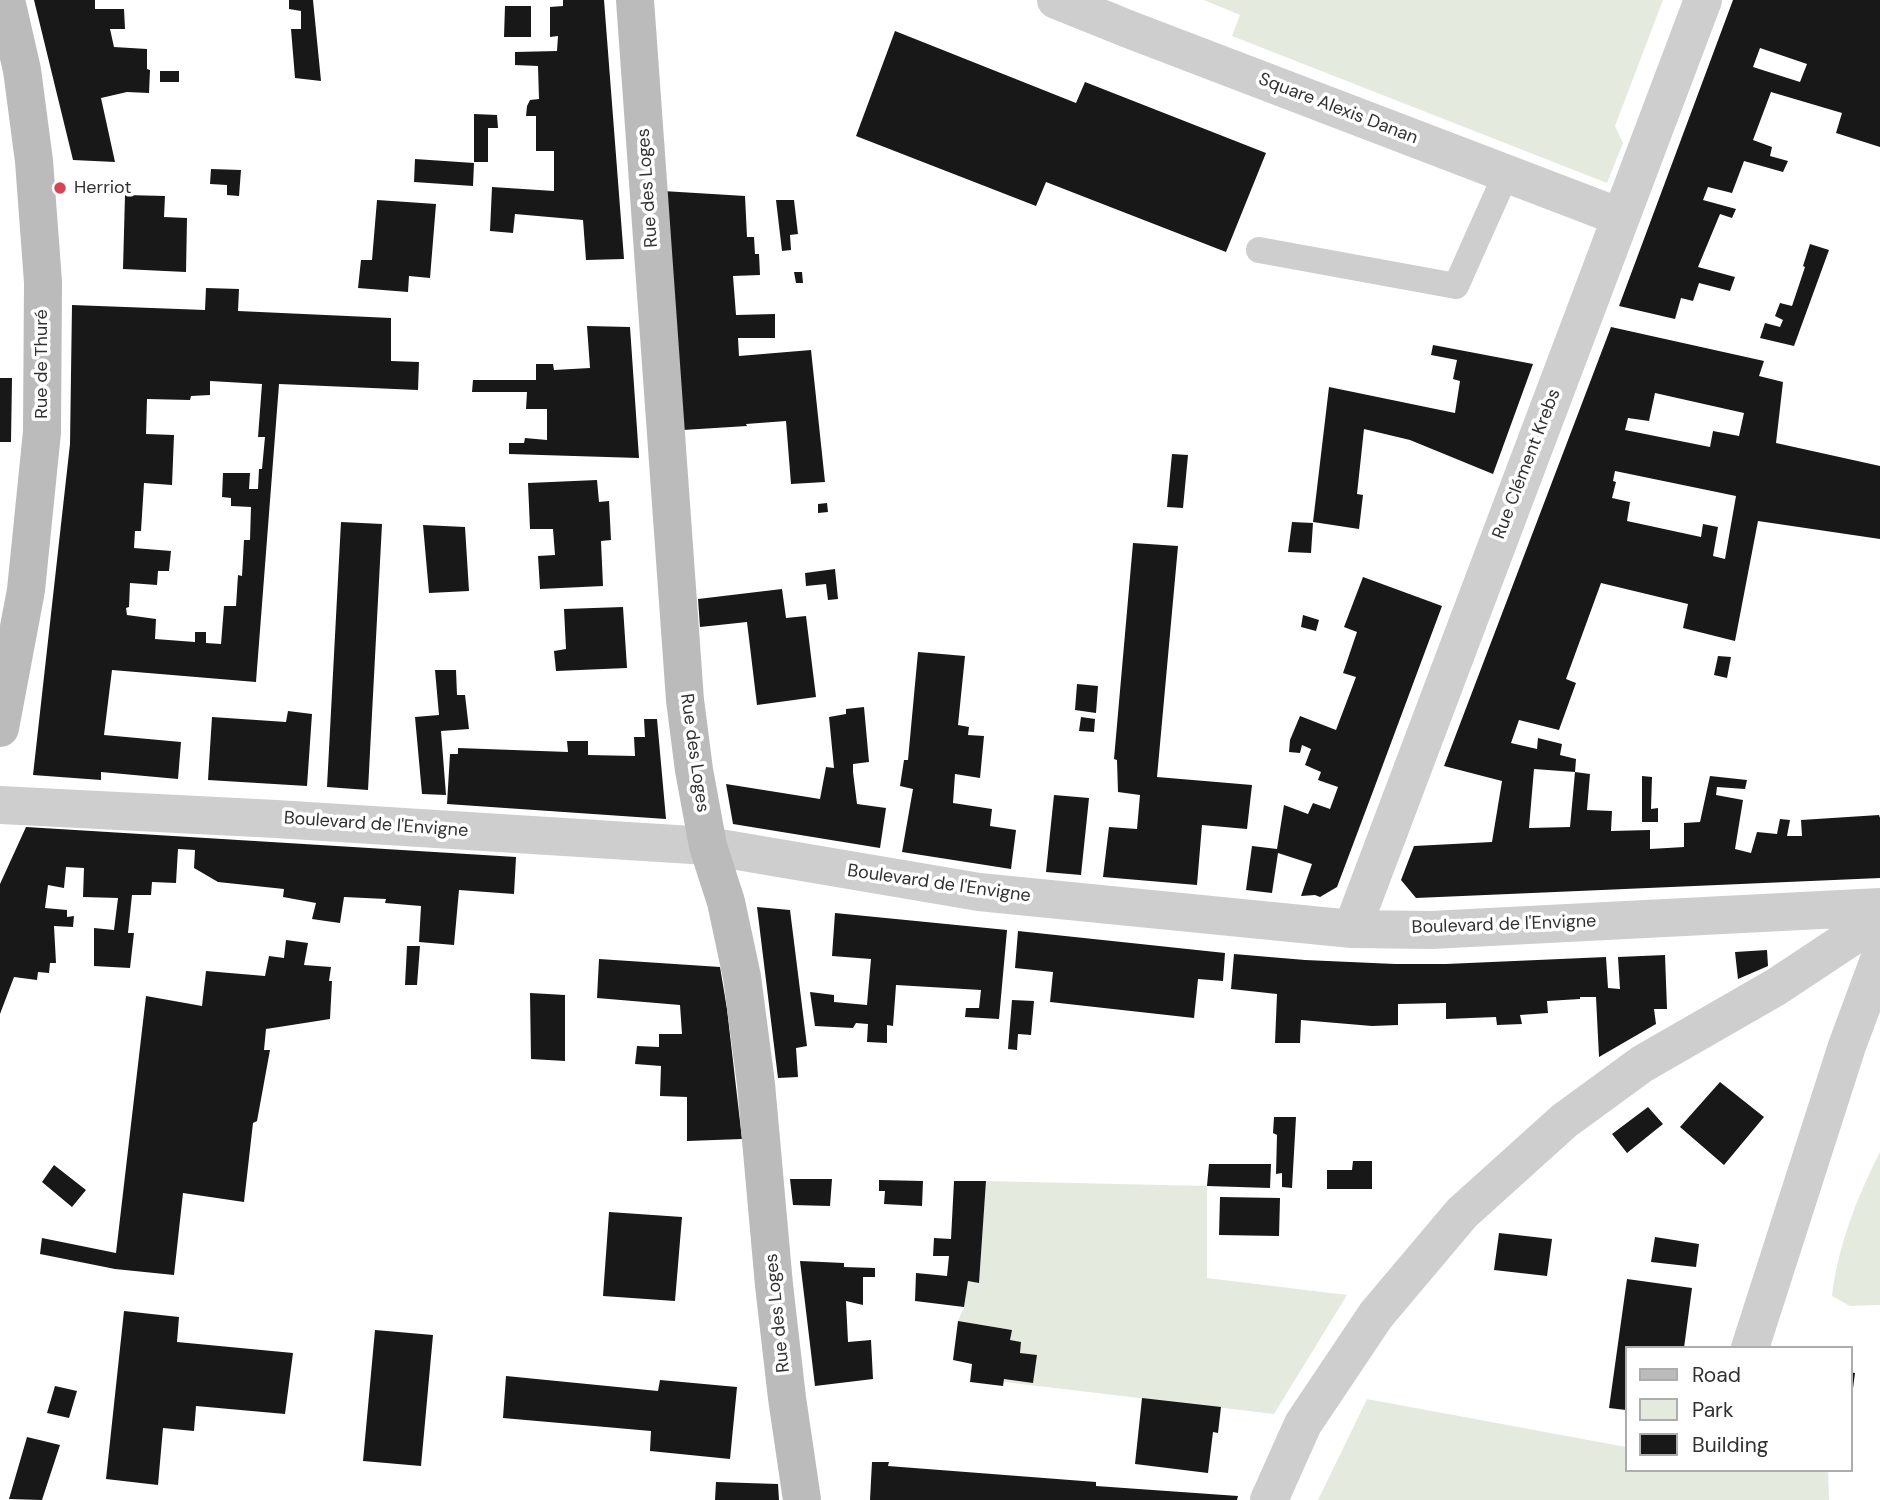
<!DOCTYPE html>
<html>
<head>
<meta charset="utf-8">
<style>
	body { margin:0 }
	#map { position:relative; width:1880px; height:1500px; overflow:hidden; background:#fff; font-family:"DM Sans",sans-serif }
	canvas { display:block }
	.legend { position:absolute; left:1625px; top:1346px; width:228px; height:126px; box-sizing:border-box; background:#fff; border:2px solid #adadad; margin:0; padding:9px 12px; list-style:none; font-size:21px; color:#313131 }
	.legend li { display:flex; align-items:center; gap:14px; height:35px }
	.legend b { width:35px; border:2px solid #adadad }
</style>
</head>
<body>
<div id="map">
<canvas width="1880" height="1500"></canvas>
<ul class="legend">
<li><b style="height:9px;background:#bbb"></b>Road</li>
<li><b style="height:19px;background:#e5eade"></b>Park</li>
<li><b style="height:19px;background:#181818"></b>Building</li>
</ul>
</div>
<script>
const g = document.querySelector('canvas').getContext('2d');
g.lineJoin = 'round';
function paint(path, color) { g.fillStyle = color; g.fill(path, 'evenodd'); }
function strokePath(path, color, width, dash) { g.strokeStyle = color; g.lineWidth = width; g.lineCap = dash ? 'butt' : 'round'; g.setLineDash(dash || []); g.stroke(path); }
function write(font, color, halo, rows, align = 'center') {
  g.font = font + ' "DM Sans",sans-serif'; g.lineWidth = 7; g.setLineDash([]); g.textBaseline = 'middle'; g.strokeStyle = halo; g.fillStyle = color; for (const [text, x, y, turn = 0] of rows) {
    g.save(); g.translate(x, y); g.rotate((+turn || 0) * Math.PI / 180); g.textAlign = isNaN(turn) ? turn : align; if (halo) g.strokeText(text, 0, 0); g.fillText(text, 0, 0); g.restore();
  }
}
const green = new Path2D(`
	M 1204,0 L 1663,0 L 1615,126 L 1623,143 L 1607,183 L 1232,36 L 1240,15 Z
	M 1880,1152 L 1880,1305 L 1850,1306 L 1832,1296 C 1838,1246 1857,1197 1880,1152 Z
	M 986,1181 L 1207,1186 L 1207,1278 L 1347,1295 L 1274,1414 L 1004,1382 L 1004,1379 L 1033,1382 L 1037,1356 L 1020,1353 L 1021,1342 L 1010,1340 L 1012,1330 L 958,1321 L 964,1307 L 968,1281 L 979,1283 Z
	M 1367,1399 L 1626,1447 L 1626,1470 L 1828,1470 L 1829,1500 L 1318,1500 Z`);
const building = new Path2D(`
	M 34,0 L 95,0 L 95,9 L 124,9 L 125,29 L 110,29 L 114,47 L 147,49 L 147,69 L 150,70 L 149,93 L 127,92 L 101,98 L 115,162 L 73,160 Z
	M 289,0 L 313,0 L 321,81 L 295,78 L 291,29 L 301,29 L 301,11 L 289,9 Z
	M 563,0 L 604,0 L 624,259 L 586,260 L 583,220 L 515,214 L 513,233 L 490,231 L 492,187 L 554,191 L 554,151 L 536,151 L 536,116 L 526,116 L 527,106 L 530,100 L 539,99 L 538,66 L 515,65 L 515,52 L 557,51 L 558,36 L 550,37 L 550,7 L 563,6 Z
	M 1733,0 L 1880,0 L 1880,147 L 1836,133 L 1842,113 L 1771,92 L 1753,140 L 1772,147 L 1770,156 L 1788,161 L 1783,172 L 1744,161 L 1732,193 L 1708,187 L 1703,200 L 1736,209 L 1732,218 L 1720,214 L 1698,267 L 1735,277 L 1730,291 L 1699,283 L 1693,301 L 1681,298 L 1675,319 L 1619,306 ZM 1760,48 L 1807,64 L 1800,82 L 1753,67 Z
	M 505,6 L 531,6 L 531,37 L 504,37 Z
	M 895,31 L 1076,103 L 1085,82 L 1266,153 L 1226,252 L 1046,182 L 1036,206 L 856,136 Z
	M 160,71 L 179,71 L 179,82 L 160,82 Z
	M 474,114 L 497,115 L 498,128 L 488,128 L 488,162 L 474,162 Z
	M 415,159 L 474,163 L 473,186 L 414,182 Z
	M 211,169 L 241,170 L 239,196 L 227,195 L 227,185 L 210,184 Z
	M 663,191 L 745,196 L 747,237 L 754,237 L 755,254 L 759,254 L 760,275 L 733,276 L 736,315 L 775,314 L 775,338 L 738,338 L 739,356 L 811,350 L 825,482 L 791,484 L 786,421 L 746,424 L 747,426 L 683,430 Z
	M 125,195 L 165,196 L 164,217 L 187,218 L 186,272 L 123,269 Z
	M 377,200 L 436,204 L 430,278 L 409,276 L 408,292 L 358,288 L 361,260 L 372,260 Z
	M 776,200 L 794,200 L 798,234 L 790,235 L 791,250 L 782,251 Z
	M 1810,244 L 1829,250 L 1794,346 L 1760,338 L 1765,323 L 1780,327 L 1783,320 L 1775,316 L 1780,303 L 1792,306 L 1805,267 L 1803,266 Z
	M 794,272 L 802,272 L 803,283 L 796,283 Z
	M 206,288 L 239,289 L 238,311 L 391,318 L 391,361 L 419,362 L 418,390 L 279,384 L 256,682 L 112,670 L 104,735 L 181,742 L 178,779 L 101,772 L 101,780 L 33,775 L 70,444 L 72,305 L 205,310 ZM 210,381 L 262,384 L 258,437 L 265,437 L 262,469 L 259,469 L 258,489 L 249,489 L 250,473 L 223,473 L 222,497 L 231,498 L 231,506 L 251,507 L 250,540 L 244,540 L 242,576 L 238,575 L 236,606 L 224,606 L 221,644 L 206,643 L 206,632 L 195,632 L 195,642 L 155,639 L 156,619 L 127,615 L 126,608 L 129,607 L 130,583 L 157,585 L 158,571 L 169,571 L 171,551 L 134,548 L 135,531 L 141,531 L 144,483 L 172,485 L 174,435 L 146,434 L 147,399 L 190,400 L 191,396 L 210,395 Z
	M 587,326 L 630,327 L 639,458 L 509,454 L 509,443 L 524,443 L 525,438 L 547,440 L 547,409 L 526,409 L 527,392 L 472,392 L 473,380 L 536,380 L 536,364 L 553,364 L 554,370 L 590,368 Z
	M 1611,327 L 1764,361 L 1759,376 L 1783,382 L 1776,443 L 1880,466 L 1880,539 L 1758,521 L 1735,641 L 1683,628 L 1688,604 L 1601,583 L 1566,679 L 1576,683 L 1559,730 L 1519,720 L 1511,743 L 1537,749 L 1538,738 L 1562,744 L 1560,755 L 1576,759 L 1575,772 L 1590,774 L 1587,810 L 1612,811 L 1611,831 L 1650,830 L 1650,849 L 1684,847 L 1684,823 L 1700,822 L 1710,776 L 1747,780 L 1745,789 L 1717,787 L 1716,795 L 1743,800 L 1735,849 L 1751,853 L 1757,832 L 1777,834 L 1780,819 L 1790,820 L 1787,836 L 1802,836 L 1801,820 L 1879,815 L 1880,818 L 1880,878 L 1416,898 L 1401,880 L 1414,846 L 1492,842 L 1502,781 L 1444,766 ZM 1655,393 L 1744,413 L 1739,436 L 1713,431 L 1710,447 L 1625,430 L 1628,418 L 1649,421 ZM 1615,471 L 1736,496 L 1725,559 L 1713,556 L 1718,527 L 1703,524 L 1701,537 L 1627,521 L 1630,502 L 1612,498 L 1616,482 L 1613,481 ZM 1534,769 L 1575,772 L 1570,827 L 1529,828 Z
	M 1433,345 L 1533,364 L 1493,474 L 1410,440 L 1364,429 L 1357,494 L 1363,495 L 1359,529 L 1313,522 L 1329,387 L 1455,413 L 1460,381 L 1453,379 L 1457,360 L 1431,355 Z
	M 0,378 L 12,378 L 11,442 L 0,442 Z
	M 1172,454 L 1188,455 L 1183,508 L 1167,507 Z
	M 597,480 L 599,502 L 609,501 L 611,540 L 601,541 L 603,586 L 540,589 L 538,556 L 555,555 L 553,529 L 530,529 L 528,483 Z
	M 827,503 L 828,512 L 818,513 L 818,504 Z
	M 341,522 L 382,524 L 368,790 L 327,787 Z
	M 1292,522 L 1313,523 L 1311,553 L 1288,552 Z
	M 423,525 L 465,527 L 469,591 L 429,593 Z
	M 1133,543 L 1178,546 L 1157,777 L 1252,785 L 1247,829 L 1202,825 L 1197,885 L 1103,877 L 1109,827 L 1137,829 L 1140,795 L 1118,792 L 1117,760 L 1114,759 Z
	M 835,569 L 838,599 L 828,600 L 826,584 L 806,586 L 805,573 Z
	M 1363,577 L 1442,606 L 1372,794 L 1337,887 L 1320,897 L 1315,895 L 1301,896 L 1312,864 L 1278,853 L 1272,893 L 1246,890 L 1252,846 L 1277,849 L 1284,805 L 1308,814 L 1313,803 L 1330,809 L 1338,787 L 1318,780 L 1321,772 L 1305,765 L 1311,749 L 1302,745 L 1300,753 L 1289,752 L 1290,740 L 1300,716 L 1336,730 L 1356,677 L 1343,673 L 1357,632 L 1344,627 Z
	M 782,589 L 786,618 L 806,616 L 816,697 L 757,705 L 747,622 L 700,627 L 698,599 Z
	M 623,607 L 627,668 L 556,671 L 554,651 L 566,649 L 564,609 Z
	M 1303,615 L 1319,620 L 1316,631 L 1301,627 Z
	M 918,652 L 965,656 L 958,725 L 969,727 L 968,735 L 984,736 L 980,778 L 955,774 L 953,803 L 992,809 L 990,826 L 1016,830 L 1011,869 L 902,852 L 913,789 L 900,786 L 904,760 L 908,760 Z
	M 1718,656 L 1731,657 L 1727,678 L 1714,675 Z
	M 435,670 L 456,670 L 457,695 L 465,695 L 469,729 L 441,731 L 446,795 L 422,794 L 415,717 L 439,715 Z
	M 1077,684 L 1098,686 L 1096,713 L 1075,710 Z
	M 864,707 L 869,762 L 853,764 L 853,772 L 857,804 L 886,808 L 880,848 L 733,824 L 726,784 L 820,799 L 826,767 L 834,768 L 829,717 L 846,714 L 846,709 Z
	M 288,711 L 312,714 L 307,786 L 208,780 L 212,717 L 286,722 Z
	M 1081,717 L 1095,719 L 1094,732 L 1079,731 Z
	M 644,719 L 657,719 L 666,819 L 447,804 L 450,754 L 458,754 L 458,748 L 568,752 L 567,741 L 588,741 L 588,755 L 635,756 L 634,737 L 645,737 Z
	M 1642,776 L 1652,777 L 1651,809 L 1658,808 L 1658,822 L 1642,822 Z
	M 1054,795 L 1089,798 L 1081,875 L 1046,872 Z
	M 26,827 L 516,857 L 514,894 L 459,890 L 454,945 L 419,942 L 421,906 L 385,903 L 386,899 L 344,897 L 340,923 L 312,919 L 316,903 L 283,897 L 284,889 L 218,882 L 194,868 L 195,850 L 178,849 L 176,883 L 152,882 L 151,895 L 132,895 L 128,933 L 134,933 L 130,968 L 94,966 L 94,928 L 114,930 L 118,898 L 83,897 L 84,868 L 66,867 L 64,888 L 48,885 L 45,908 L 67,910 L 67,917 L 74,916 L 73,927 L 54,926 L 56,963 L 50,963 L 49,973 L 38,972 L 37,980 L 14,977 L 0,1014 L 0,884 Z
	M 757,907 L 790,910 L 807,1046 L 796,1048 L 798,1077 L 778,1078 Z
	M 835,913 L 1007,930 L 999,1019 L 965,1017 L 966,1008 L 979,1008 L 981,990 L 896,985 L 893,1026 L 887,1025 L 887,1043 L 867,1042 L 868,1024 L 856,1023 L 853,1028 L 815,1026 L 810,992 L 834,995 L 834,1002 L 867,1005 L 871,959 L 832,956 Z
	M 1018,931 L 1225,953 L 1223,981 L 1198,979 L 1194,1018 L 1050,1002 L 1053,972 L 1015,968 Z
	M 286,940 L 308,943 L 304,965 L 331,967 L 329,981 L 332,981 L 330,1019 L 266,1029 L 264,1050 L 270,1050 L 257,1121 L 253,1123 L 244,1202 L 183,1193 L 174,1275 L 115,1269 L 40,1254 L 42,1238 L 116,1253 L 146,996 L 202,1006 L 206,971 L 265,976 L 269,956 L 284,958 Z
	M 407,946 L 420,946 L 417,985 L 405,985 Z
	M 1767,950 L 1768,966 L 1738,979 L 1735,952 Z
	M 1234,954 L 1305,960 L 1395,964 L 1446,964 L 1606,957 L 1608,988 L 1620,989 L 1618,957 L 1665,955 L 1667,1009 L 1654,1009 L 1656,1024 L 1599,1057 L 1596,997 L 1580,997 L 1580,999 L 1547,1001 L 1548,1013 L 1520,1015 L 1522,1024 L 1497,1025 L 1496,1017 L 1446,1019 L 1446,1003 L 1398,1004 L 1398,1025 L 1372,1026 L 1301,1020 L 1300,1043 L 1275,1043 L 1277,994 L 1231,989 Z
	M 599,959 L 720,967 L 727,1009 L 742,1139 L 687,1141 L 687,1097 L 660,1096 L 661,1066 L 635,1064 L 637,1046 L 659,1047 L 659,1034 L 682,1034 L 680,1005 L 597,998 Z
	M 530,993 L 565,995 L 565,1061 L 531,1059 Z
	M 1012,1000 L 1034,1001 L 1031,1035 L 1018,1034 L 1017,1050 L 1008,1049 Z
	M 1720,1082 L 1764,1117 L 1724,1165 L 1680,1127 Z
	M 1648,1107 L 1663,1124 L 1627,1153 L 1612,1134 Z
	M 1274,1117 L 1296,1117 L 1292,1188 L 1282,1187 L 1282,1173 L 1276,1174 L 1277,1135 L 1273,1133 Z
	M 1353,1161 L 1372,1161 L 1372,1189 L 1327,1189 L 1327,1170 L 1352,1170 Z
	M 1209,1164 L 1271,1164 L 1270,1188 L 1207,1186 Z
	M 54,1165 L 86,1190 L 72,1207 L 42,1182 Z
	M 790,1179 L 832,1179 L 830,1206 L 793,1205 Z
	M 879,1180 L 923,1181 L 922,1206 L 884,1204 L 885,1191 L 879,1191 Z
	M 954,1181 L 986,1181 L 979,1283 L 968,1281 L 964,1307 L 915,1301 L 916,1273 L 947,1276 L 949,1256 L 933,1256 L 934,1238 L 951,1239 Z
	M 1220,1197 L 1280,1198 L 1279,1236 L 1219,1235 Z
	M 609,1212 L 682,1217 L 675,1301 L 603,1296 Z
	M 1499,1233 L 1552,1239 L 1547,1276 L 1494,1270 Z
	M 1655,1237 L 1699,1244 L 1696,1267 L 1651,1262 Z
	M 800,1261 L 844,1263 L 844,1267 L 875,1268 L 875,1277 L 863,1277 L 863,1305 L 846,1301 L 848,1342 L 871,1340 L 873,1379 L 815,1386 Z
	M 1627,1279 L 1692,1288 L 1684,1348 L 1626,1348 L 1626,1410 L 1609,1408 Z
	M 124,1311 L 179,1317 L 177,1342 L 293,1353 L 285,1414 L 196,1406 L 194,1431 L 163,1428 L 158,1485 L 106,1479 Z
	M 958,1321 L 1012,1330 L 1010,1340 L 1021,1342 L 1020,1353 L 1037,1355 L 1033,1383 L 1004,1379 L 1003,1386 L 970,1382 L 972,1364 L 953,1360 Z
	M 375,1330 L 433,1335 L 421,1466 L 363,1461 Z
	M 1850,1372 L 1855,1373 L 1852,1396 L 1850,1396 Z
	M 506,1376 L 658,1391 L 660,1380 L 737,1387 L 730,1459 L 650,1451 L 651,1431 L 503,1418 Z
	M 55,1386 L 77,1391 L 69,1418 L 47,1413 Z
	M 1142,1398 L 1221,1407 L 1218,1433 L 1213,1432 L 1208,1473 L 1135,1464 Z
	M 27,1437 L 60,1445 L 42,1500 L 9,1499 Z
	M 872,1462 L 889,1462 L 888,1466 L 1096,1482 L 1096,1486 L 1238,1496 L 1237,1500 L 870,1500 Z
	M 716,1482 L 778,1484 L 779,1500 L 715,1500 Z`);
const lane = new Path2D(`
	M 1259,250 L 1456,286 L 1506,174`);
const street = new Path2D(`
	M 1056,0 L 1128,29 L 1620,217
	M 0,805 L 276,819 L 708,846 L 979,892 L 1352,929 L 1431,930 L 1880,907
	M 1352,929 L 1703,0
	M 1750,1348 L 1847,1046 L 1880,957
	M 1269,1500 L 1303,1424 L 1376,1315 L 1462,1213 L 1564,1121 L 1642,1064 L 1776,987 L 1880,918`);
const secondary = new Path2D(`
	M 635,0 L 685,700 L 694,770 L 708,846 L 726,902 L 742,977 L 756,1084 L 774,1285 L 787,1398 L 802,1500
	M 0,728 L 26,590 L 42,432 L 43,282 L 34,161 L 22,70 L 6,0`);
const markers = [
	[60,188,7,"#d74457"]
];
const streetNames = [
	["Square Alexis Danan",1338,109,21],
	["Rue des Loges",648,188,-94],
	["Rue de Thuré",42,364,-90],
	["Rue Clément Krebs",1527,464,-69],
	["Rue des Loges",694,753,82],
	["Boulevard de l'Envigne",376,825,4],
	["Boulevard de l'Envigne",939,884,8],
	["Boulevard de l'Envigne",1504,925,-2],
	["Rue des Loges",778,1313,-96]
];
const poiNames = [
	["Herriot",74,188]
];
paint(green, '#e5eade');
paint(building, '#181818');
strokePath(lane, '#cecece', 26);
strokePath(street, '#cecece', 38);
strokePath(secondary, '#bbb', 38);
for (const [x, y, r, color] of markers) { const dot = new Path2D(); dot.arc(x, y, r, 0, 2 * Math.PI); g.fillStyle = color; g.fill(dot); strokePath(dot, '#fff', 2.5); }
write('18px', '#313131', '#fff', streetNames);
write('18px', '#313131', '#fff', poiNames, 'left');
</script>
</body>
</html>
